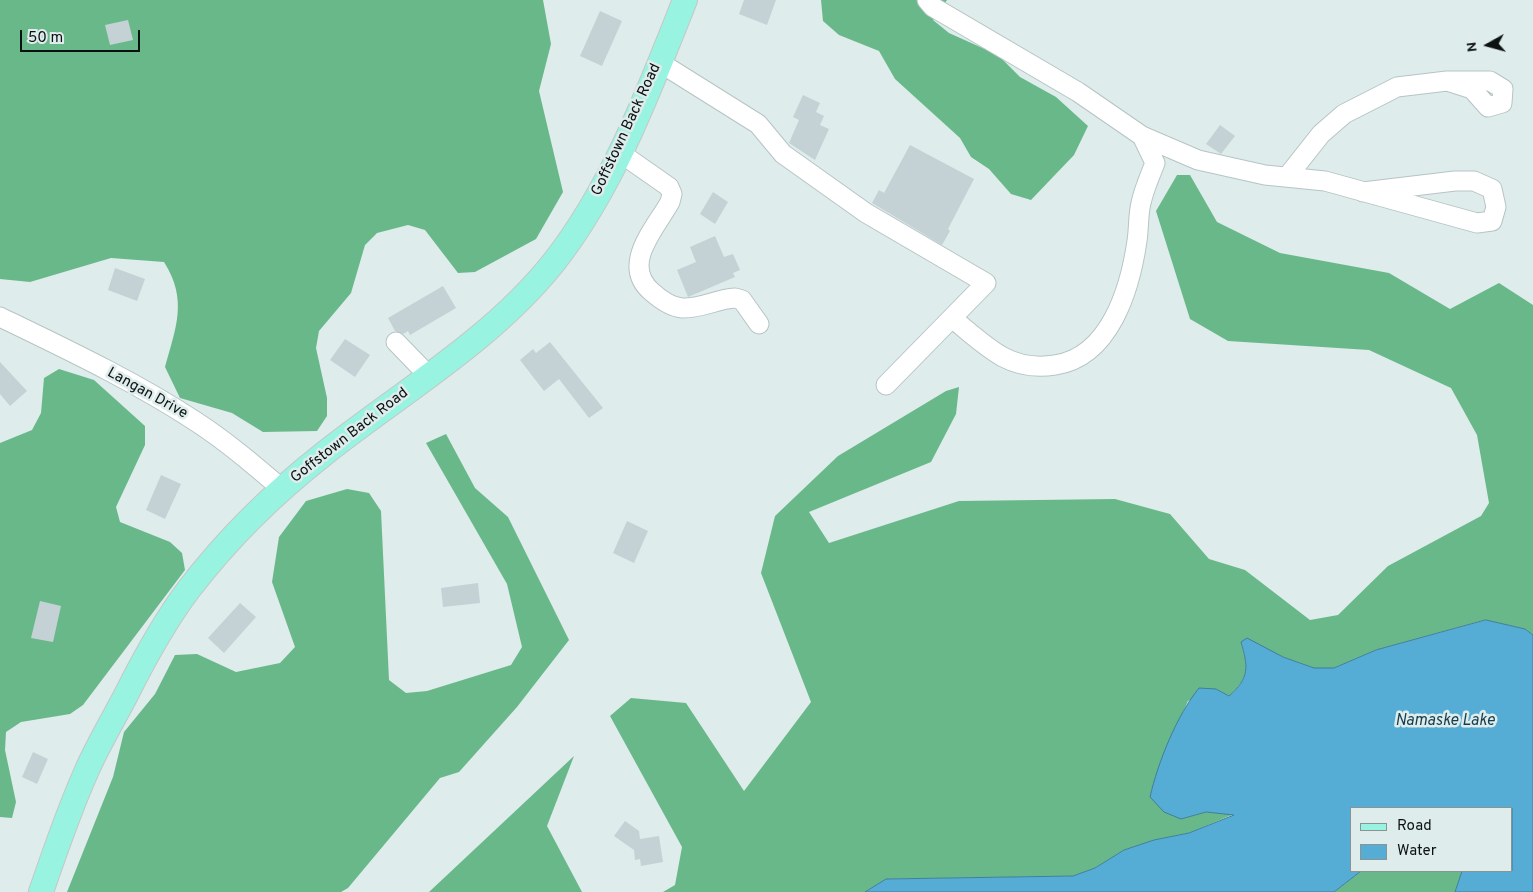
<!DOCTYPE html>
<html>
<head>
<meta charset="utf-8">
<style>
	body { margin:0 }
	#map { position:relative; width:1533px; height:892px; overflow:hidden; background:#deecec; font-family:Overpass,sans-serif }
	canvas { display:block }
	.legend { position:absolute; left:1350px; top:807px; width:162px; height:65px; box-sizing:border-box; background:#deecec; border:1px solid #8a9494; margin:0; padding:6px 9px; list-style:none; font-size:15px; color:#0c1111 }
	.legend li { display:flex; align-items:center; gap:10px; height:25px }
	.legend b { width:25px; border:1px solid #8a9494 }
	.north { position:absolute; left:1463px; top:20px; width:50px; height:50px; -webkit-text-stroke:4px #deecec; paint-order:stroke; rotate:263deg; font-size:14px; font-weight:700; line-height:20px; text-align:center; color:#0c1111 }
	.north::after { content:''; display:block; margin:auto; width:18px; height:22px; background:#0c1111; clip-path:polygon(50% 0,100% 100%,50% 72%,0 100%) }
	.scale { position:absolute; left:20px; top:30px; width:120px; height:22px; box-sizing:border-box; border:2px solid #0c1111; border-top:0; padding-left:6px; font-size:15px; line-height:18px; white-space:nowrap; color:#0c1111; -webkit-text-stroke:4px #deecec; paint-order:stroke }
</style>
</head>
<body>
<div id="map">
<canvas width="1533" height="892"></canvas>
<ul class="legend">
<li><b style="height:6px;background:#98f4e0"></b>Road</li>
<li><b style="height:14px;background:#55add6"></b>Water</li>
</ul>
<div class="north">N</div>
<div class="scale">50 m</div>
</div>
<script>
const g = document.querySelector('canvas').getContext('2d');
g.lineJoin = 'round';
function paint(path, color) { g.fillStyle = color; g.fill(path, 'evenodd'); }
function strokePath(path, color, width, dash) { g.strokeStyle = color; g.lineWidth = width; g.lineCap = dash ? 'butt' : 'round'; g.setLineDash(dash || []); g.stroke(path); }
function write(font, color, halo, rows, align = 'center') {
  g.font = font + ' Overpass,sans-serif'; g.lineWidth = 5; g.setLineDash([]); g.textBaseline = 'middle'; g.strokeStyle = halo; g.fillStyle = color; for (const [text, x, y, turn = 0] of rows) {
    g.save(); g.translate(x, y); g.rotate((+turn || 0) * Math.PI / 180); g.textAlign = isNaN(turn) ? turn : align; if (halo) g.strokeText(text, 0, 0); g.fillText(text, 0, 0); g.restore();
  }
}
const forest = new Path2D(`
	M 0,0 L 543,0 L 551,44 L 539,91 L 563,192 L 536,239 L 475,272 L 458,273 L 425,230 L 408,225 L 377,233 L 365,245 L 351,293 L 319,331 L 316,348 L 327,398 L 327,416 L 317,431 L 263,432 L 232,413 L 180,398 L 165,367 C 176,327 188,300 164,262 L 111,258 L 30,282 L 0,279 Z
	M 821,0 L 947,0 L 933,20 L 949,33 L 998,55 L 1020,77 L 1056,97 L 1088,126 L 1074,155 L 1031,200 L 1011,194 L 989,169 L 971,157 L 960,138 L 895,79 L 879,51 L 839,35 L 823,21 Z
	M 1177,175 L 1190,175 L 1217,222 L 1280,253 L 1389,273 L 1450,309 L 1499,283 L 1533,305 L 1533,635 L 1525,629 L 1485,620 L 1376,650 L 1334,668 L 1314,668 L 1241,642 C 1248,667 1250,677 1229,696 L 1216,689 L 1188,701 L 1173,734 L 1181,819 L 1206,812 L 1234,814 L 1189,833 L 1154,840 L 1124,850 L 1095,868 L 1073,876 L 886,879 L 865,892 L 663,892 L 675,885 L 682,847 L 610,716 L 631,698 L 686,703 L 744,791 L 811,702 L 761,573 L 775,516 L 838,456 L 946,391 L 959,387 L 956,414 L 931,462 L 809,512 L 829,543 L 959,501 L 1115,499 L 1170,514 L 1209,559 L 1245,570 L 1310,620 L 1338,615 L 1388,566 L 1481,516 L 1489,503 L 1477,435 L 1451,388 L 1369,350 L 1228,341 L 1190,319 L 1156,211 Z
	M 59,369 L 94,380 L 145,426 L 145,445 L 116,507 L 120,522 L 170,542 L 182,553 L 185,570 L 83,705 L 70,714 L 21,722 L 6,732 L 5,750 L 16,802 L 12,818 L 0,817 L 0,443 L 32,430 L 41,413 L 44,378 Z
	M 446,434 L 475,488 L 508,517 L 569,640 L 517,707 L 459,772 L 440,778 L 348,888 L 341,892 L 67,892 L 113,777 L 124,732 L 155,694 L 175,655 L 197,654 L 236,672 L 280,663 L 295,647 L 272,582 L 279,537 L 306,501 L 347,489 L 369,493 L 381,511 L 389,680 L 406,693 L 427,691 L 511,665 L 522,647 L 507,584 L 426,443 Z
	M 574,756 L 547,826 L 582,892 L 429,892 Z
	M 1361,871 L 1462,871 L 1455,892 L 1334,892 Z`);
const water = new Path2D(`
	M 1486,620 L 1525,629 L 1533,635 L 1533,892 L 1455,892 L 1462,871 L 1512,871 L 1512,808 L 1352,808 L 1352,871 L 1361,871 L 1334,892 L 865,892 L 886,879 L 1073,876 L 1095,868 L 1124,850 L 1154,840 L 1189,833 L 1234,815 L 1206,812 L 1181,819 L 1164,812 L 1150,797 C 1158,762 1177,715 1199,688 L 1216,689 L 1229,696 C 1250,678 1248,666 1241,642 L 1247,638 L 1283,657 L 1314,668 L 1334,668 L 1376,650 Z`);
const building = new Path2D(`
	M 744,0 L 776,0 L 767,25 L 739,14 Z
	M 600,11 L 622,21 L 602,66 L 580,56 Z
	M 128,20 L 133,40 L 110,45 L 105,25 Z
	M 803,95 L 820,103 L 816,112 L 824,116 L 820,125 L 829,129 L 815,160 L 789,143 L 799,120 L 793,117 Z
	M 1220,125 L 1235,136 L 1221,154 L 1206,144 Z
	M 910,145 L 974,179 L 948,229 L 950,231 L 942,245 L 872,203 L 879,190 L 884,193 Z
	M 713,192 L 728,202 L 715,224 L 700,214 Z
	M 715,236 L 724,257 L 733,254 L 740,270 L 733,273 L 735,277 L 688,297 L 677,270 L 696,262 L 690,247 Z
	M 115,268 L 145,279 L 137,301 L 108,290 Z
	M 443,286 L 456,308 L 410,335 L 408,331 L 403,334 L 395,331 L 388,318 Z
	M 345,339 L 370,355 L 355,377 L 330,360 Z
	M 550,342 L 603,408 L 589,418 L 559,379 L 544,391 L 520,360 L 533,349 L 536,353 Z
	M 0,362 L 27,391 L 10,406 L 0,394 Z
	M 161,475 L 181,484 L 165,519 L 146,510 Z
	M 627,521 L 648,531 L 634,563 L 613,553 Z
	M 478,583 L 480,603 L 443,607 L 441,588 Z
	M 40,601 L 61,606 L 53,642 L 31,638 Z
	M 240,603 L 256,617 L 224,653 L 208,638 Z
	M 33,752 L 48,759 L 37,784 L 22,777 Z
	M 625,821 L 639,831 L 640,839 L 659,836 L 663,862 L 641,866 L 640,859 L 635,860 L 634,850 L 614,836 Z`);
const minor = new Path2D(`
	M 927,0 L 933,7 L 1078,92 L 1142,136 L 1155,163 C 1150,176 1144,189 1141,203 C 1138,215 1139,228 1137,241 C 1130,289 1110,357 1055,365 C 1037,368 1020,366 1003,357 C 985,347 968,331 952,318
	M 659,62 L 758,124 L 783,154 L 866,213 L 986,283 L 886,385
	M 1142,136 L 1198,160 L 1265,175 L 1325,181 L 1477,223 L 1492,221 L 1496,207 L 1492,189 L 1474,181 L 1455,181 L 1363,192
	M 619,152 L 669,187 L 672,194 L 670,202 C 655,229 620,265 652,292 C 661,300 671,307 682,308 C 700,309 717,299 735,298 L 742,300 L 759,324
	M 1287,177 L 1321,134 L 1344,114 L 1397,87 L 1447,81 L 1472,89 L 1488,107 L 1502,103 L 1503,89 L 1490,81 L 1447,81
	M 0,317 C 66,349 134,381 195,421 C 226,441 254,465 282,489
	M 396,342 L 428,375`);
const major = new Path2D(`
	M 41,892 C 55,851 69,810 87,770 C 98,745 113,720 126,695 C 144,659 164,622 189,589 C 228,538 274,493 325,453 C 402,392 492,340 554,262 C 613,187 650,88 685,0`);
const streetNames = [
	["Goffstown Back Road",627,130,-65],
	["Langan Drive",147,394,29],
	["Goffstown Back Road",350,436,-38]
];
const waterNames = [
	["Namaske Lake",1445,722]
];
paint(forest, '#69b88a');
paint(water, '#55add6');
strokePath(water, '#3f7e9b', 1);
paint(building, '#c4d2d5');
strokePath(minor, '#b6c4c4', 21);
strokePath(major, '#c5c6c6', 26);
strokePath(minor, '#fff', 19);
strokePath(major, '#98f4e0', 24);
write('15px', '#0c1111', '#deecec', streetNames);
write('italic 16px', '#163d4e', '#deecec', waterNames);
</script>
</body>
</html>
